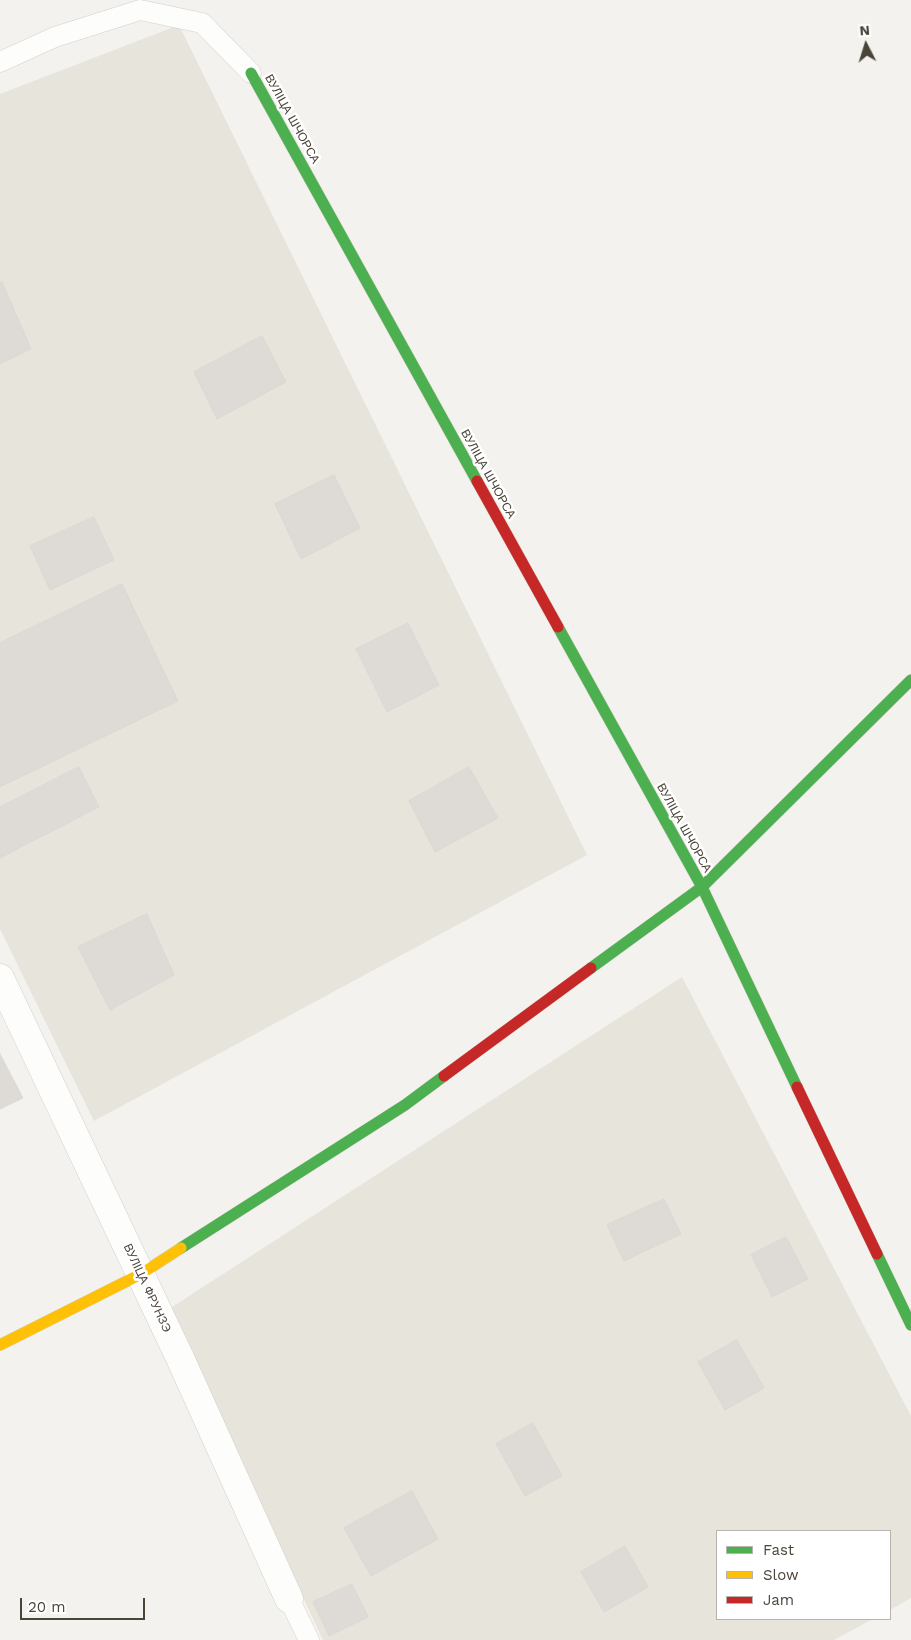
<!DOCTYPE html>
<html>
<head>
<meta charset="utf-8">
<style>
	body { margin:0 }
	#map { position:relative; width:911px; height:1640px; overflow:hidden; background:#f4f2ee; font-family:"Work Sans",sans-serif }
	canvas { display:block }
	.legend { position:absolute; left:716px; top:1530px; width:175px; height:90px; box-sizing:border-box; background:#fff; border:1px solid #b7b4b0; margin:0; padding:6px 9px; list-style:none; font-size:15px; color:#4b4439 }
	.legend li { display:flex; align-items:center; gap:10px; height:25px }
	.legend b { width:25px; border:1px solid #b7b4b0 }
	.north { position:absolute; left:841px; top:20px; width:50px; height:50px; -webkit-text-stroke:4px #fff; paint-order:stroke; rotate:355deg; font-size:14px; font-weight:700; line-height:20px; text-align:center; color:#4b4439 }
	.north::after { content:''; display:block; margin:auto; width:18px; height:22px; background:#4b4439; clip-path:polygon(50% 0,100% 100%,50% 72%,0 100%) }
	.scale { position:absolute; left:20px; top:1598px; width:125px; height:22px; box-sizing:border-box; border:2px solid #4b4439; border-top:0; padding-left:6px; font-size:15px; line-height:18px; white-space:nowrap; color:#4b4439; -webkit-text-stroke:4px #fff; paint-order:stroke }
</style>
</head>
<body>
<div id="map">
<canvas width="911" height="1640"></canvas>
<ul class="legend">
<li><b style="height:6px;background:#4caf50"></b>Fast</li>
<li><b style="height:6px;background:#ffc107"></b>Slow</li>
<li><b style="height:6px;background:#c62828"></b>Jam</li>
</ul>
<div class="north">N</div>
<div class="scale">20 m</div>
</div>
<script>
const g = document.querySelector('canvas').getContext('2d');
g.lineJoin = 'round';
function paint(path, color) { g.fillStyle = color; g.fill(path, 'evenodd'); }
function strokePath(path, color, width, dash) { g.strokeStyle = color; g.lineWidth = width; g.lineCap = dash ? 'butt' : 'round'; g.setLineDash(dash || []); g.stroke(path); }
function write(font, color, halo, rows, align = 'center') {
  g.font = font + ' "Work Sans",sans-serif'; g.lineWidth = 5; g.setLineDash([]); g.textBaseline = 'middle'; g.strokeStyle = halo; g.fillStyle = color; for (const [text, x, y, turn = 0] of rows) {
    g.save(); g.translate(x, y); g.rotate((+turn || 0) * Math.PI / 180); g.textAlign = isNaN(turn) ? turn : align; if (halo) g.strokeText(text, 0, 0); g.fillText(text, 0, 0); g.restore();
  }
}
const residential = new Path2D(`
	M 179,25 L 587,855 L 94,1121 L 0,929 L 0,94 Z
	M 682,977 L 911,1416 L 911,1598 L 890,1610 L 890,1531 L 717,1531 L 717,1619 L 873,1619 L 834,1640 L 323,1640 L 169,1309 Z`);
const building = new Path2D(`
	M 0,282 L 2,282 L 31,349 L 0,364 Z
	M 262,336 L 286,382 L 217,419 L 194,372 Z
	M 334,475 L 360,528 L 301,559 L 275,504 Z
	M 94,517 L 114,560 L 50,590 L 30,546 Z
	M 122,584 L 178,701 L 0,787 L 0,643 Z
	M 408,623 L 439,685 L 387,712 L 356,649 Z
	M 79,767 L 99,807 L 0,858 L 0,807 Z
	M 469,767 L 498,818 L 435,852 L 409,801 Z
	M 147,914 L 174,975 L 110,1010 L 78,947 Z
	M 0,1054 L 23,1098 L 0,1109 Z
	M 664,1199 L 681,1234 L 624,1261 L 607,1225 Z
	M 786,1237 L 808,1279 L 772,1297 L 751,1255 Z
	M 737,1340 L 764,1388 L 725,1410 L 698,1362 Z
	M 533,1423 L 562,1476 L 525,1496 L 496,1444 Z
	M 412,1491 L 438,1539 L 371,1576 L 344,1528 Z
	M 625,1546 L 648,1587 L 604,1612 L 581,1572 Z
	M 352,1584 L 368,1617 L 329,1636 L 313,1602 Z`);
const lane = new Path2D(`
	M 0,62 L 55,37 L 140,10 L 202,23 L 251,73
	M 289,1599 L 309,1640`);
const street = new Path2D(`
	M 0,978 L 180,1358 L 289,1599`);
const fast = new Path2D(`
	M 251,73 L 477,481
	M 558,627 L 702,887 L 797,1087
	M 591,968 L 702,887 L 911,680
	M 181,1248 L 405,1105 L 444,1076
	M 877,1254 L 911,1325`);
const slow = new Path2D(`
	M 0,1345 L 141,1274 L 181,1248`);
const jam = new Path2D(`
	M 477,481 L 558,627
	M 444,1076 L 591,968
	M 797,1087 L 877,1254`);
const streetNames = [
	["ВУЛІЦА ШЧОРСА",292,119,61],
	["ВУЛІЦА ШЧОРСА",488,474,61],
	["ВУЛІЦА ШЧОРСА",684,828,61],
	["ВУЛІЦА ФРУНЗЭ",147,1288,65]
];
paint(residential, '#e7e4dc');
paint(building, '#dedbd6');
strokePath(building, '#dcd9d4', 1);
strokePath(lane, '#d2d0cb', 21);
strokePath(street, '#d2d0cb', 29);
strokePath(fast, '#d3cfc5', 12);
strokePath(slow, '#d3cfc5', 12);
strokePath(jam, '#d3cfc5', 12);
strokePath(lane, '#fdfdfc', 20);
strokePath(street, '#fdfdfc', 28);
strokePath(fast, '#4caf50', 11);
strokePath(slow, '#ffc107', 11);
strokePath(jam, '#c62828', 11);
write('12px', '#4b4439', '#fff', streetNames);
</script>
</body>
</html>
